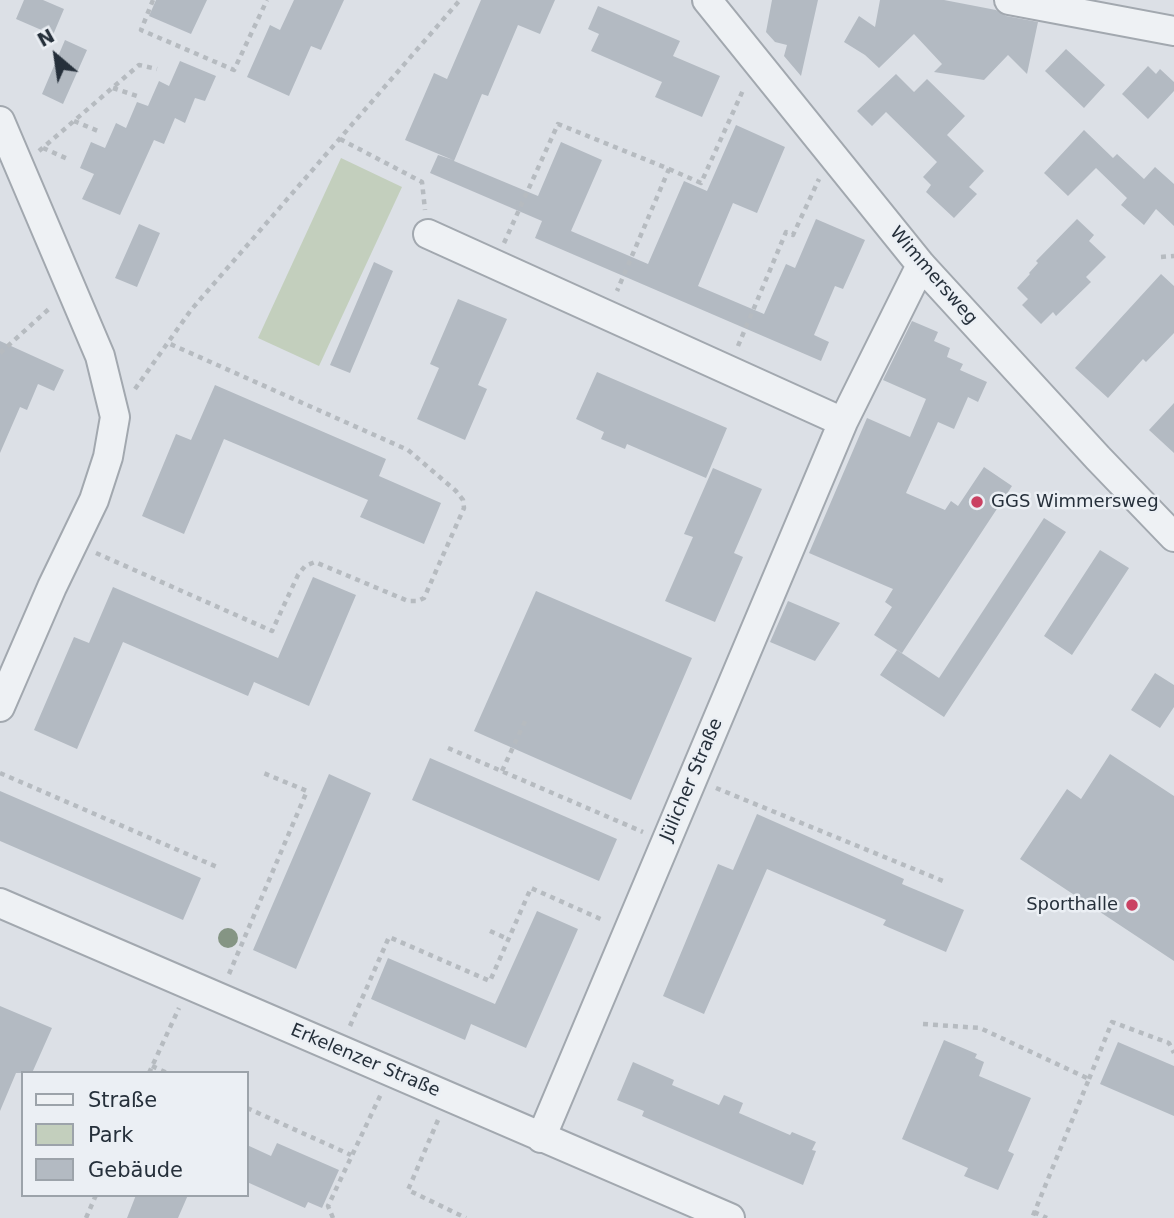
<!DOCTYPE html>
<html>
<head>
<meta charset="utf-8">
<style>
	body { margin:0 }
	#map { position:relative; width:1174px; height:1218px; overflow:hidden; background:#dce0e6; font-family:"DejaVu Sans",sans-serif }
	canvas { display:block }
	.legend { position:absolute; left:21px; top:1071px; width:228px; height:126px; box-sizing:border-box; background:#ebeff4; border:2px solid #9ca3aa; margin:0; padding:9px 12px; list-style:none; font-size:21px; color:#26303b }
	.legend li { display:flex; align-items:center; gap:14px; height:35px }
	.legend b { width:35px; border:2px solid #9ca3aa }
	.north { position:absolute; left:21px; top:21px; width:70px; height:70px; -webkit-text-stroke:5px #ebeff4; paint-order:stroke; rotate:331deg; font-size:19px; font-weight:700; line-height:28px; text-align:center; color:#26303b }
	.north::after { content:''; display:block; margin:auto; width:24px; height:32px; background:#26303b; clip-path:polygon(50% 0,100% 100%,50% 72%,0 100%) }
</style>
</head>
<body>
<div id="map">
<canvas width="1174" height="1218"></canvas>
<ul class="legend">
<li><b style="height:9px;background:#eef1f4"></b>Straße</li>
<li><b style="height:19px;background:#c3cfbd"></b>Park</li>
<li><b style="height:19px;background:#b3bac2"></b>Gebäude</li>
</ul>
<div class="north">N</div>
</div>
<script>
const g = document.querySelector('canvas').getContext('2d');
g.lineJoin = 'round';
function paint(path, color) { g.fillStyle = color; g.fill(path, 'evenodd'); }
function strokePath(path, color, width, dash) { g.strokeStyle = color; g.lineWidth = width; g.lineCap = dash ? 'butt' : 'round'; g.setLineDash(dash || []); g.stroke(path); }
function write(font, color, halo, rows, align = 'center') {
  g.font = font + ' "DejaVu Sans",sans-serif'; g.lineWidth = 5; g.setLineDash([]); g.textBaseline = 'middle'; g.strokeStyle = halo; g.fillStyle = color; for (const [text, x, y, turn = 0] of rows) {
    g.save(); g.translate(x, y); g.rotate((+turn || 0) * Math.PI / 180); g.textAlign = isNaN(turn) ? turn : align; if (halo) g.strokeText(text, 0, 0); g.fillText(text, 0, 0); g.restore();
  }
}
const green = new Path2D(`
	M 341,158 L 402,187 L 319,366 L 258,338 Z`);
const building = new Path2D(`
	M 24,0 L 43,0 L 64,9 L 53,35 L 16,19 Z
	M 156,0 L 207,0 L 191,34 L 149,16 Z
	M 294,0 L 344,0 L 321,50 L 311,46 L 289,96 L 247,77 L 270,25 L 280,30 Z
	M 481,0 L 555,0 L 540,34 L 518,25 L 488,96 L 482,94 L 454,161 L 538,196 L 561,142 L 602,160 L 571,231 L 648,264 L 684,181 L 707,191 L 736,125 L 785,147 L 757,213 L 733,203 L 698,286 L 764,314 L 786,264 L 795,268 L 816,219 L 865,240 L 843,289 L 835,286 L 814,335 L 829,342 L 821,361 L 535,238 L 542,221 L 430,173 L 438,155 L 453,160 L 405,140 L 434,73 L 447,79 Z
	M 772,0 L 818,0 L 801,76 L 784,56 L 787,45 L 775,42 L 766,32 Z
	M 880,0 L 944,0 L 996,10 L 1006,16 L 1038,22 L 1027,74 L 1008,55 L 984,80 L 934,72 L 942,64 L 914,34 L 879,68 L 865,55 L 844,42 L 859,16 L 875,27 Z
	M 598,6 L 680,41 L 673,56 L 720,76 L 702,117 L 655,97 L 662,82 L 591,51 L 599,34 L 588,29 Z
	M 65,40 L 87,50 L 63,104 L 42,94 Z
	M 1066,49 L 1105,85 L 1084,108 L 1045,71 Z
	M 180,61 L 216,76 L 205,101 L 195,98 L 185,123 L 175,118 L 164,144 L 154,140 L 120,215 L 82,199 L 94,174 L 80,168 L 91,142 L 105,148 L 116,123 L 126,128 L 137,102 L 148,106 L 159,81 L 169,86 Z
	M 1148,66 L 1156,74 L 1160,69 L 1174,82 L 1174,91 L 1148,119 L 1122,94 Z
	M 896,74 L 914,92 L 927,79 L 965,116 L 947,135 L 984,171 L 969,187 L 977,194 L 954,218 L 926,192 L 931,185 L 923,177 L 937,162 L 886,112 L 872,126 L 857,111 Z
	M 1084,130 L 1113,158 L 1117,154 L 1144,179 L 1155,167 L 1174,184 L 1174,226 L 1156,209 L 1144,225 L 1121,205 L 1127,198 L 1096,168 L 1068,196 L 1044,173 Z
	M 1077,219 L 1094,235 L 1089,241 L 1106,257 L 1086,277 L 1091,282 L 1056,316 L 1053,312 L 1041,324 L 1022,305 L 1028,299 L 1017,288 L 1030,274 L 1029,273 L 1038,263 L 1036,261 Z
	M 139,224 L 160,233 L 137,287 L 115,278 Z
	M 374,262 L 393,271 L 350,373 L 330,365 Z
	M 1161,274 L 1174,286 L 1174,333 L 1146,362 L 1143,359 L 1108,398 L 1075,368 Z
	M 458,299 L 507,319 L 478,385 L 487,389 L 465,440 L 417,419 L 439,368 L 430,364 Z
	M 912,321 L 938,332 L 934,341 L 950,348 L 947,357 L 963,364 L 960,370 L 987,382 L 978,402 L 968,397 L 954,429 L 938,422 L 906,493 L 945,510 L 951,501 L 958,506 L 984,467 L 1012,486 L 902,653 L 874,635 L 892,607 L 885,602 L 893,589 L 809,553 L 867,418 L 910,437 L 926,399 L 883,380 Z
	M 0,341 L 64,370 L 54,391 L 38,384 L 27,410 L 20,407 L 0,453 Z
	M 597,372 L 727,428 L 706,478 L 627,444 L 625,449 L 601,439 L 604,432 L 576,419 Z
	M 215,385 L 386,459 L 379,476 L 441,503 L 424,544 L 360,517 L 368,500 L 224,439 L 184,534 L 142,516 L 176,434 L 191,440 Z
	M 1174,403 L 1174,453 L 1149,430 Z
	M 713,468 L 762,489 L 734,553 L 743,557 L 715,622 L 665,601 L 693,537 L 684,534 Z
	M 1044,518 L 1066,532 L 944,717 L 880,675 L 897,650 L 939,678 Z
	M 1100,550 L 1129,568 L 1072,655 L 1044,636 Z
	M 313,577 L 356,595 L 309,706 L 254,682 L 248,696 L 123,642 L 77,749 L 34,730 L 74,637 L 89,643 L 113,587 L 278,658 Z
	M 536,591 L 692,658 L 631,800 L 474,731 Z
	M 788,601 L 840,623 L 815,661 L 770,642 Z
	M 1155,673 L 1174,685 L 1174,707 L 1160,728 L 1131,710 Z
	M 1110,754 L 1174,796 L 1174,961 L 1020,859 L 1067,789 L 1081,799 Z
	M 430,758 L 617,839 L 599,881 L 412,800 Z
	M 329,774 L 371,793 L 296,969 L 253,950 Z
	M 0,791 L 201,878 L 183,920 L 0,841 Z
	M 757,814 L 904,879 L 902,884 L 964,910 L 946,952 L 883,925 L 886,920 L 767,869 L 704,1014 L 663,996 L 718,864 L 733,870 Z
	M 537,911 L 578,929 L 526,1048 L 471,1024 L 465,1040 L 371,999 L 388,958 L 495,1004 Z
	M 0,1006 L 52,1028 L 32,1073 L 16,1073 L 0,1111 Z
	M 944,1040 L 977,1054 L 975,1058 L 984,1062 L 979,1076 L 1031,1098 L 1008,1151 L 1014,1154 L 998,1190 L 964,1176 L 968,1168 L 902,1139 Z
	M 1118,1042 L 1174,1066 L 1174,1116 L 1100,1084 Z
	M 633,1062 L 674,1080 L 672,1085 L 719,1105 L 724,1095 L 743,1103 L 739,1113 L 790,1135 L 792,1132 L 816,1142 L 812,1150 L 816,1151 L 803,1185 L 642,1116 L 644,1111 L 617,1100 Z
	M 277,1143 L 339,1170 L 322,1208 L 308,1202 L 305,1208 L 247,1182 L 247,1145 L 271,1156 Z
	M 136,1195 L 188,1195 L 178,1218 L 127,1218 Z`);
const path = new Path2D(`
	M 153,0 L 141,30 L 234,70 L 267,0
	M 113,88 L 137,96
	M 74,121 L 98,131
	M 340,139 L 422,182 L 425,210
	M 43,148 L 70,160
	M 39,151 L 139,65 L 157,69
	M 669,169 L 701,183 L 744,88
	M 504,243 L 558,124 L 669,169 L 617,291
	M 1161,257 L 1174,256
	M 738,346 L 786,232 L 793,235 L 819,179
	M 0,353 L 51,307
	M 135,389 L 191,310 L 460,0
	M 96,553 L 272,631 L 298,575 L 305,566 L 315,562 L 408,601 L 418,601 L 424,598 L 464,508 L 463,500 L 456,491 L 408,450 L 168,343
	M 448,748 L 643,832
	M 502,771 L 527,717
	M 0,773 L 217,867
	M 716,788 L 943,881
	M 490,931 L 508,939
	M 229,974 L 307,791 L 261,772
	M 923,1024 L 980,1028 L 1089,1079 L 1032,1218
	M 350,1026 L 389,937 L 490,981 L 531,888 L 605,921
	M 152,1066 L 167,1073
	M 149,1073 L 179,1008
	M 1089,1079 L 1112,1022 L 1169,1043 L 1174,1053
	M 247,1108 L 351,1155
	M 438,1120 L 408,1190 L 466,1218
	M 1034,1212 L 1047,1218
	M 86,1218 L 96,1195
	M 333,1218 L 328,1206 L 381,1094`);
const street = new Path2D(`
	M 707,0 L 921,265 L 1098,458 L 1174,537
	M 1009,0 L 1174,31
	M 0,121 L 100,356 L 115,417 L 108,457 L 94,500 L 52,587 L 0,707
	M 428,234 L 843,422
	M 0,903 L 730,1218
	M 541,1138 L 843,422 L 921,265`);
const trees = [
	[228,938]
];
const markers = [
	[977,502,7,"#ca4162"],
	[1132,905,7,"#ca4162"]
];
const streetNames = [
	["Wimmersweg",933,276,49],
	["Jülicher Straße",692,780,-67],
	["Erkelenzer Straße",365,1061,23]
];
const poiNames = [
	["GGS Wimmersweg",991,502],
	["Sporthalle",1118,905,"right"]
];
paint(green, '#c3cfbd');
paint(building, '#b3bac2');
strokePath(street, '#a2a8af', 32);
strokePath(path, '#b6bbc0', 4.5, [5, 5]);
strokePath(street, '#eef1f4', 28);
g.fillStyle = '#859584';
for (const [x, y] of trees) { g.beginPath(); g.arc(x, y, 10, 0, 2 * Math.PI); g.fill(); }
for (const [x, y, r, color] of markers) { const dot = new Path2D(); dot.arc(x, y, r, 0, 2 * Math.PI); g.fillStyle = color; g.fill(dot); strokePath(dot, '#ebeff4', 2.5); }
write('18px', '#26303b', '#ebeff4', streetNames);
write('18px', '#26303b', '#ebeff4', poiNames, 'left');
</script>
</body>
</html>
